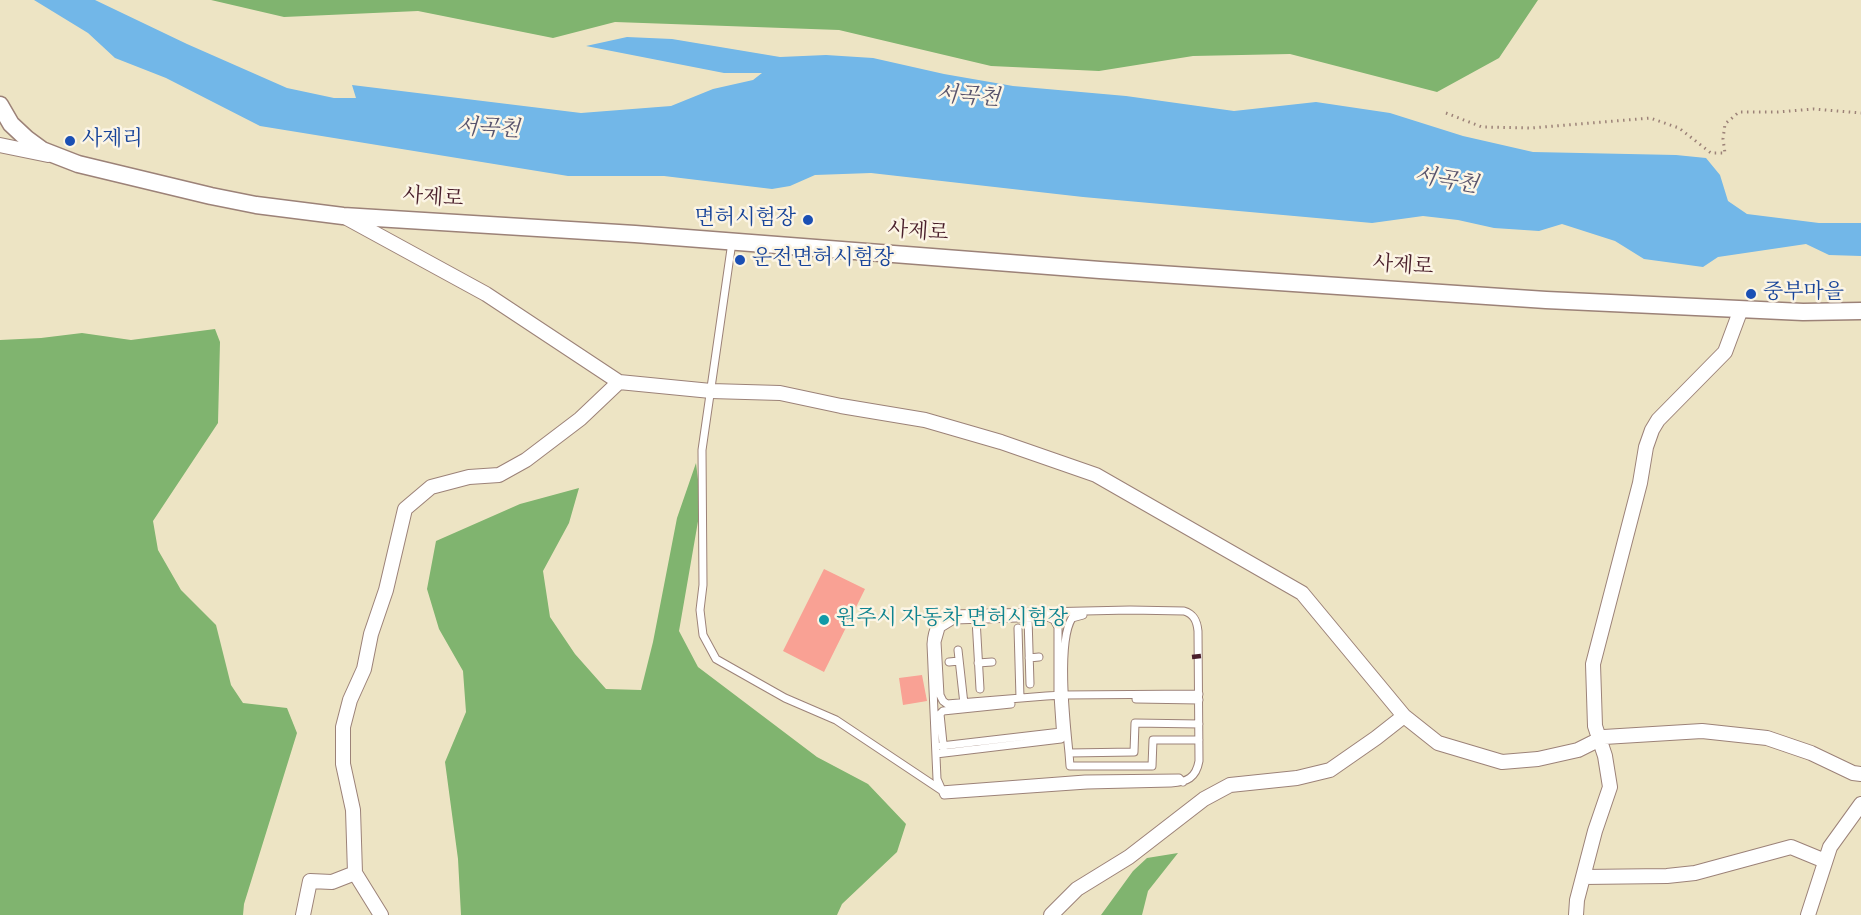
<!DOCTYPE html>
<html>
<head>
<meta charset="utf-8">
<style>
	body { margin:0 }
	canvas { display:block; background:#ede4c4 }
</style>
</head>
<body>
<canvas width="1861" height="915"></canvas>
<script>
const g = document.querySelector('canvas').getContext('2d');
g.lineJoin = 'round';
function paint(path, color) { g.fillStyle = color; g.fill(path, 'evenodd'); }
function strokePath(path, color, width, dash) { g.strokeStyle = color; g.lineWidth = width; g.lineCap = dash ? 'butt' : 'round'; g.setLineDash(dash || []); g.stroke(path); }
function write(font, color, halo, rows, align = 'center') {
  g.font = font + ' "IM FELL DW Pica","Noto Serif KR",serif'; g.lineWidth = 5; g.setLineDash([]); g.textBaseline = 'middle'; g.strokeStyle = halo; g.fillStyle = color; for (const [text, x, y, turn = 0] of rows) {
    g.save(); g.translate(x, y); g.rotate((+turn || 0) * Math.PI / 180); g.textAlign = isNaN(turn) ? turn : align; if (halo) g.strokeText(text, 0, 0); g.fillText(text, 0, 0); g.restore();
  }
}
const forest = new Path2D(`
	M 211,0 L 1538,0 L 1499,58 L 1437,92 L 1290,54 L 1193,56 L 1099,71 L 991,66 L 839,30 L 615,22 L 553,38 L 418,11 L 284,17 Z
	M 215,329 L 220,342 L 218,423 L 153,521 L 158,550 L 181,590 L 216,625 L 231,685 L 243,703 L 287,708 L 297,733 L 244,904 L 243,915 L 0,915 L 0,340 L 41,338 L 82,333 L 131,340 Z
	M 696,463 L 701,504 L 679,631 L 698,667 L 817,757 L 868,784 L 906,824 L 897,852 L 842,904 L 837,915 L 461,915 L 458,859 L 445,762 L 466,712 L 463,671 L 439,629 L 427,589 L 436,541 L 520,504 L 579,488 L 569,523 L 543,571 L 550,617 L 575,654 L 606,689 L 641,690 L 653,642 L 677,518 Z
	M 1178,853 L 1148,891 L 1142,915 L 1101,915 L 1133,871 L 1147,858 Z`);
const water = new Path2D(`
	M 34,0 L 95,0 L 187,44 L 287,88 L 334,98 L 356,98 L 352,85 L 581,113 L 671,106 L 713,89 L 753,80 L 762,73 L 724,73 L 586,46 L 627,37 L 672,39 L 780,57 L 826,55 L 873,58 L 944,74 L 1013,86 L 1126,96 L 1234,111 L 1316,102 L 1390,113 L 1463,136 L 1533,152 L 1676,155 L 1706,158 L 1720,175 L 1728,201 L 1747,214 L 1819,223 L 1861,223 L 1861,256 L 1829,255 L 1806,244 L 1718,257 L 1703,267 L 1644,259 L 1615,241 L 1562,224 L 1539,231 L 1494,228 L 1458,220 L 1423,216 L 1372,223 L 1083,197 L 871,173 L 815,175 L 790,186 L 772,189 L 664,176 L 568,176 L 260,126 L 166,78 L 115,58 L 88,33 Z`);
const building = new Path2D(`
	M 824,569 L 865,589 L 824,672 L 783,651 Z
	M 922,675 L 927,701 L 903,705 L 899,678 Z`);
const path = new Path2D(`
	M 1446,113 L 1482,127 L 1531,128 L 1650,118 L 1679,128 L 1711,153 L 1725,153 L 1723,139 L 1725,124 L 1739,112 L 1778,112 L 1814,109 L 1861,113`);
const service = new Path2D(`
	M 732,242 L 702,450 L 703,585 L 700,610 L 703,635 L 716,659 L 785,698 L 836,720 L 941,790 L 1085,779 L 1179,778 L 1183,782
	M 1130,610 L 1184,611 C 1194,614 1197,621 1198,631 L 1199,761 C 1196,778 1187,782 1171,783 L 1087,785 L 944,795 L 937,779 L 931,644 C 932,629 936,620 950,614 Z
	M 1083,615 L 1072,618 C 1057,642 1066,723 1069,753 L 1134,752 L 1135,723 L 1199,724
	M 1028,617 L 1030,684
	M 976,619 L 980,689
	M 1018,628 L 1020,698
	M 958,650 L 964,704
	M 1029,658 L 1039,657
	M 949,662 L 959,661
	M 978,663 L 992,662
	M 1136,699 L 1199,700
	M 941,746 L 1061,732
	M 944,753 L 940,714 L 943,711 L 1011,704
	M 1069,753 L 1070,766 L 1152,766 L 1153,740 L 1199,740
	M 936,754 L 1061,739 L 1058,695 L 1058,627 L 1054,620 L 1048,617 L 954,620 L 941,628 L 937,642 L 940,695 L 943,701 L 947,704 L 1046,696 L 1063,695 L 1199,694`);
const minor = new Path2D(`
	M 0,145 L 48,155
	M 345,217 L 486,294 L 619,382 L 711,391 L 780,393 L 841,406 L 925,420 L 1001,442 L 1096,475 L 1302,593 L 1404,716 L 1438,743 L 1502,762 L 1538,759 L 1578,750 L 1604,737 L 1702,731 L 1767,738 L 1811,753 L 1853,773 L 1861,774
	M 1583,877 L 1667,876 L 1695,873 L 1791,847 L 1825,861
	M 303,915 L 310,881 L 332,882 L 355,873
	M 381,915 L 355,873 L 353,810 L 343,764 L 343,727 L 350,700 L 364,669 L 371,634 L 386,590 L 405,509 L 431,487 L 469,477 L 499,475 L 526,460 L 580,419 L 619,382
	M 1051,915 L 1077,889 L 1129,857 L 1204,799 L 1230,785 L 1297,778 L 1330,770 L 1376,738 L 1404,716
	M 1576,915 L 1577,900 L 1595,831 L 1610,787 L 1605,756 L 1595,726 L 1593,664 L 1640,483 L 1646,447 L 1652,430 L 1658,420 L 1725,352 L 1741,309
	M 1808,915 L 1830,847 L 1861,804`);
const tertiary = new Path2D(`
	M 0,105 L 11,124 L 27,139 L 42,150 L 78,164 L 211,196 L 256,205 L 343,216 L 635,234 L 1100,270 L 1546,300 L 1803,312 L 1861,311`);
const rail = new Path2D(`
	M 1192,657 L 1201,656`);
const markers = [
	[70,141,6,"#1a4fb4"],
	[808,220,6,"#1a4fb4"],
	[740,260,6,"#1a4fb4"],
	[1751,294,6,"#1a4fb4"],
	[824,620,6,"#0f9aa8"]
];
const transitNames = [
	["사제리",82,141],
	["면허시험장",796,220,"right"],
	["운전면허시험장",752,260],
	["중부마을",1763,294]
];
const streetNames = [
	["사제로",433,199,4],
	["사제로",918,233,4],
	["사제로",1403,267,4]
];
const cultureNames = [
	["원주시 자동차 면허시험장",836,620]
];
const waterNames = [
	["서곡천",968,98,4],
	["서곡천",488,130,3],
	["서곡천",1446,182,10]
];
paint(forest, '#80b46f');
paint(water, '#72b7e8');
paint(building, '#f9a194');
strokePath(service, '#9c8278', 9);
strokePath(minor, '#9c8278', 16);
strokePath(tertiary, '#9c8278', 19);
strokePath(path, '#9c8278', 3, [1.5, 4.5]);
strokePath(service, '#fff', 7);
strokePath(minor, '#fff', 14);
strokePath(tertiary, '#fff', 16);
strokePath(rail, '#4a1f2b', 4.5, [9, 4.5]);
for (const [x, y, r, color] of markers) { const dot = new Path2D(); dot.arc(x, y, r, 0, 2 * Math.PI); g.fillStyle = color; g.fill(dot); strokePath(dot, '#fcf5e5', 2); }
write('21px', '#164399', '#fcf5e5', transitNames, 'left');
write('21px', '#4a1f2b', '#fcf5e5', streetNames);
write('21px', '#0d838f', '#fcf5e5', cultureNames, 'left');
write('italic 22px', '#58546d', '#fcf5e5', waterNames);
</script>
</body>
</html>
